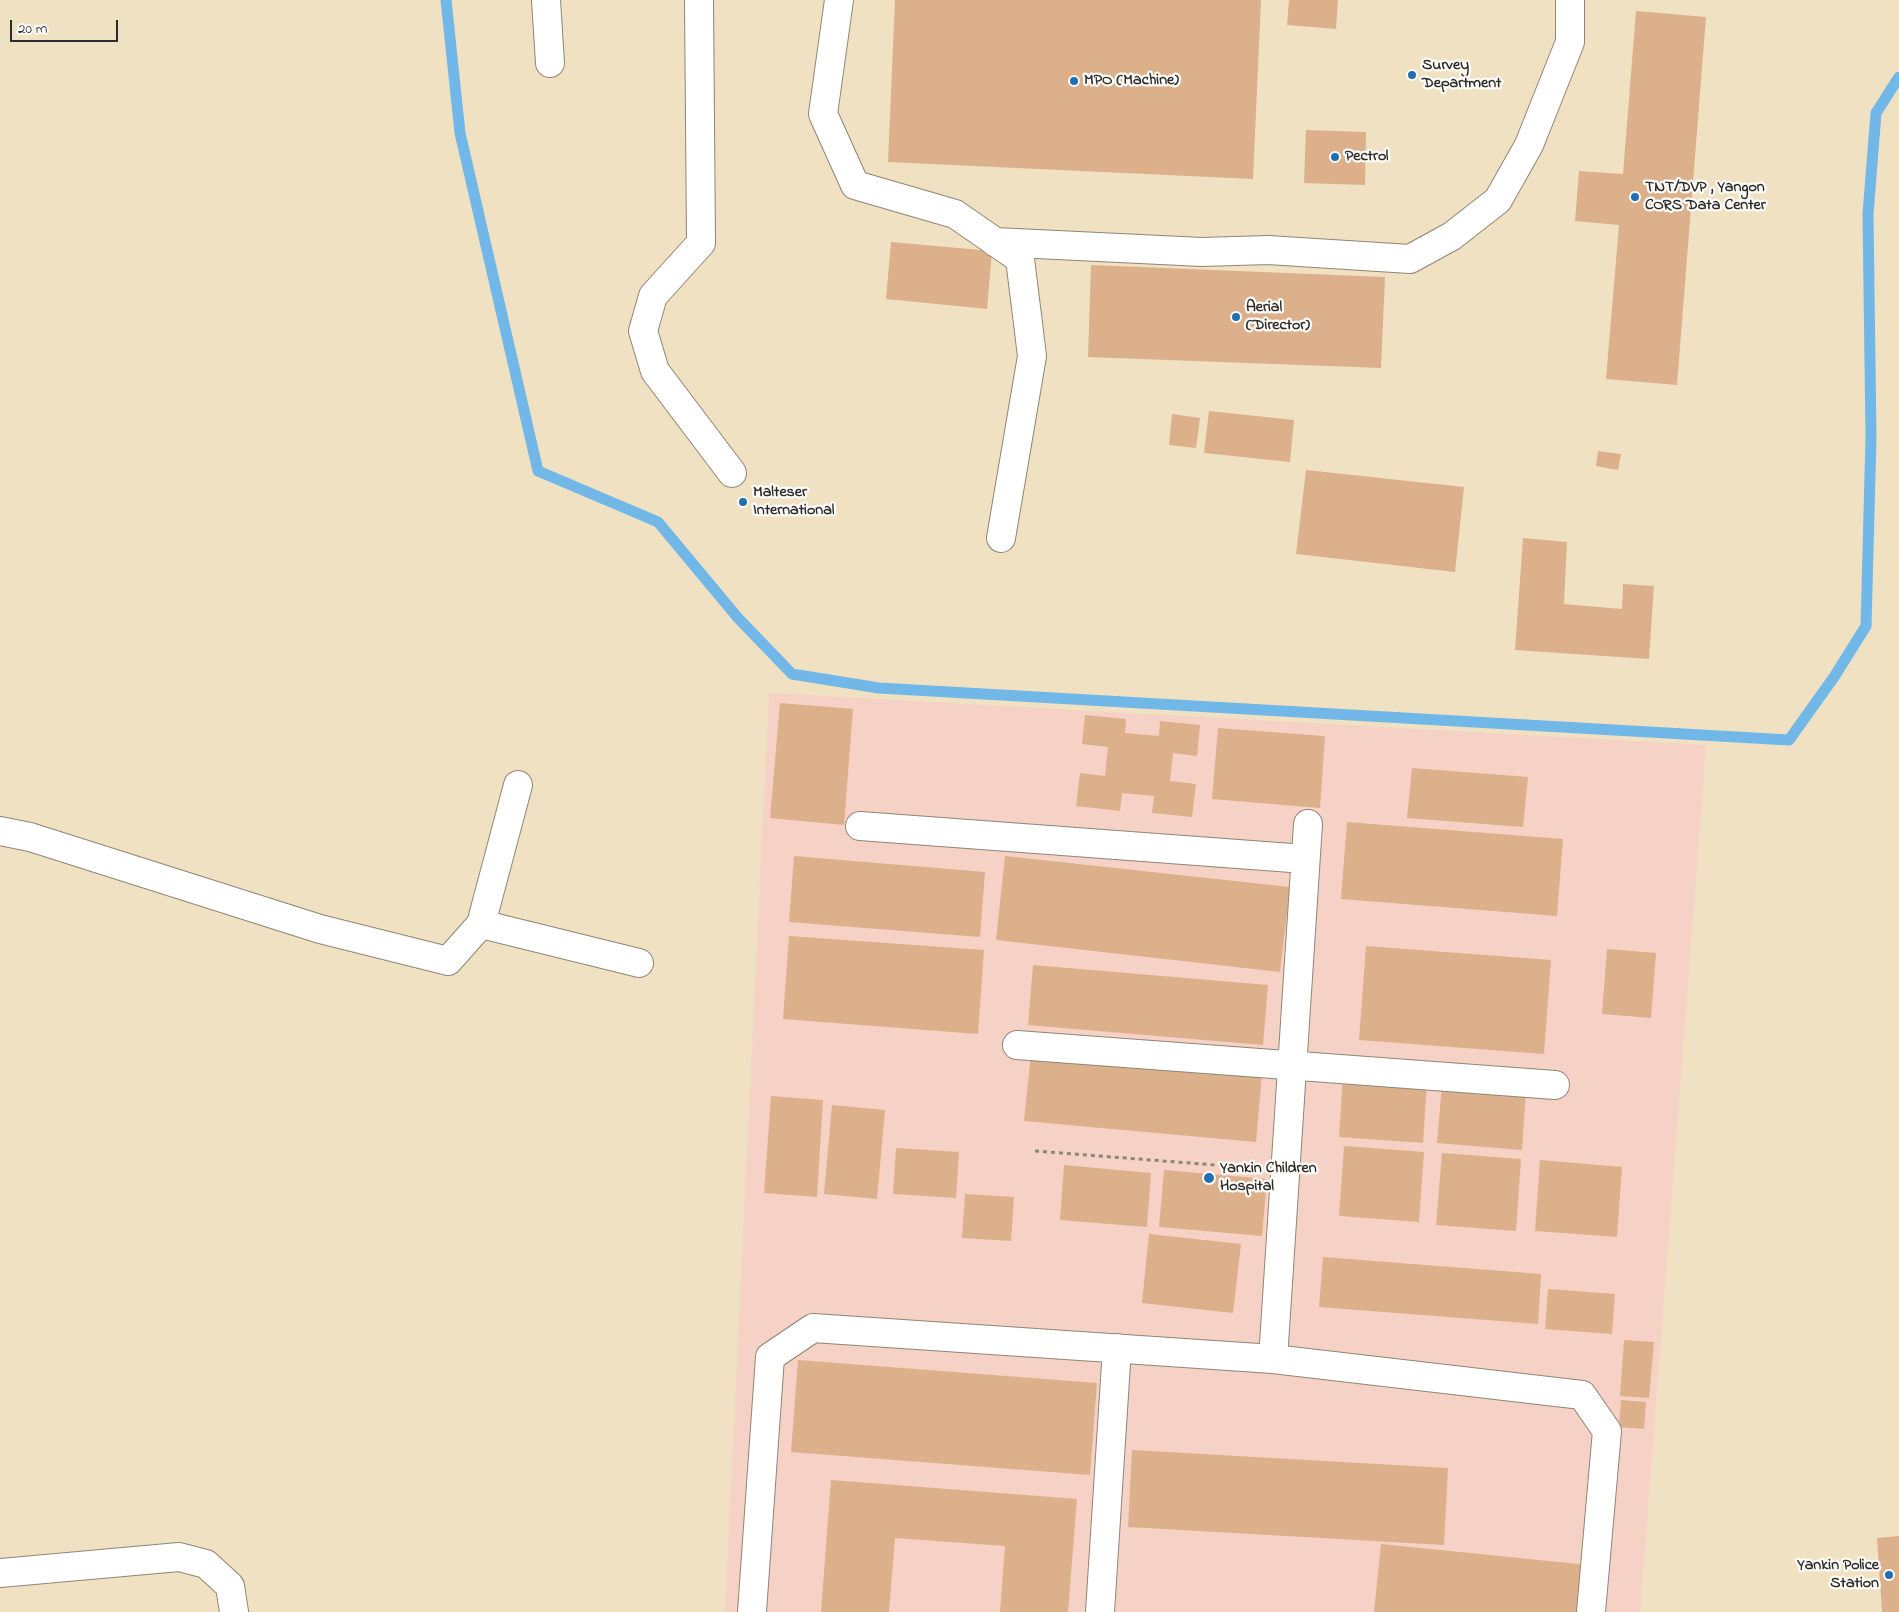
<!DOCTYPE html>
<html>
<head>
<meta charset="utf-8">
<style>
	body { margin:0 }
	#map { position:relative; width:1899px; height:1612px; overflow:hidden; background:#f0e1c2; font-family:"Indie Flower",sans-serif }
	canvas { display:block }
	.scale { position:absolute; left:10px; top:20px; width:108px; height:22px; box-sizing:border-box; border:2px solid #2b2b2b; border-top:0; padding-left:6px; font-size:15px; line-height:18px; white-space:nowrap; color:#2b2b2b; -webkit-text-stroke:4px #fdfcf7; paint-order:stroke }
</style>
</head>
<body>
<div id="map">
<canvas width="1899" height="1612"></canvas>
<div class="scale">20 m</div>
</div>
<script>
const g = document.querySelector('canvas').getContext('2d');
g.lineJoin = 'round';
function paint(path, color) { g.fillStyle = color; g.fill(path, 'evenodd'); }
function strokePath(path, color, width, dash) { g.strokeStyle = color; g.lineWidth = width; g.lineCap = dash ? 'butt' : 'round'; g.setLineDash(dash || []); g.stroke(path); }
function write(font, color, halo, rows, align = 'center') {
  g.font = font + ' "Indie Flower",sans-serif'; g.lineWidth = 4.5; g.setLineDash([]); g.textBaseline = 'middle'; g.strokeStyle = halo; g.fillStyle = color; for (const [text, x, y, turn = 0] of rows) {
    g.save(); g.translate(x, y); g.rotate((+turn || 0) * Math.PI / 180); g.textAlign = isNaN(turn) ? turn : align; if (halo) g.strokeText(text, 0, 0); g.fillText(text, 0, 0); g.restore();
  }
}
const built = new Path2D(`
	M 769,693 L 1706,745 L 1640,1612 L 725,1612 Z`);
const stream = new Path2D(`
	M 446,0 L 460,133 L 538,471 L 658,522 L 738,618 L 792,674 L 879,688 L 1789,740 L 1834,677 L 1866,626 L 1871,437 L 1868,214 L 1876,113 L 1899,77`);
const building = new Path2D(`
	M 895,0 L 1261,0 L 1253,179 L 888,162 Z
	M 1289,0 L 1338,0 L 1336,29 L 1287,25 Z
	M 1636,11 L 1706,17 L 1677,385 L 1606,379 L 1619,225 L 1575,221 L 1579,171 L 1623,174 Z
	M 1306,130 L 1366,132 L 1365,185 L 1304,183 Z
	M 891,242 L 992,251 L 987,309 L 886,299 Z
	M 1091,265 L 1385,277 L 1381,368 L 1088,357 Z
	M 1209,411 L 1294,420 L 1290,462 L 1204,453 Z
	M 1172,414 L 1200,418 L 1196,448 L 1169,445 Z
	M 1598,451 L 1621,454 L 1618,470 L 1596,466 Z
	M 1306,470 L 1464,487 L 1455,572 L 1296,554 Z
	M 1523,538 L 1567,542 L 1564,604 L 1622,609 L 1623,584 L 1654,586 L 1649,659 L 1515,650 Z
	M 780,703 L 853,709 L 844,825 L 770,818 Z
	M 1085,715 L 1126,719 L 1125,733 L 1159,736 L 1160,721 L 1200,725 L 1197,756 L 1173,753 L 1170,781 L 1196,784 L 1192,817 L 1152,813 L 1154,796 L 1122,793 L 1120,811 L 1076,806 L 1080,773 L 1105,776 L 1108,747 L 1082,744 Z
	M 1218,728 L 1325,736 L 1320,808 L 1212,799 Z
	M 1412,768 L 1528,777 L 1523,827 L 1407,818 Z
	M 1347,822 L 1563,839 L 1557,916 L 1341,899 Z
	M 794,856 L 985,872 L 980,937 L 789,922 Z
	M 1005,856 L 1290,887 L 1280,972 L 996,940 Z
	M 789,936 L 984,950 L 978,1034 L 783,1019 Z
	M 1366,946 L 1551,960 L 1544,1054 L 1359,1040 Z
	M 1607,949 L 1656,953 L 1651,1018 L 1602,1014 Z
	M 1033,965 L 1268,985 L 1263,1045 L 1028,1025 Z
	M 1031,1054 L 1262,1074 L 1256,1142 L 1024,1121 Z
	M 1343,1076 L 1427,1082 L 1423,1143 L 1339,1137 Z
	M 1442,1084 L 1526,1091 L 1522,1150 L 1437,1143 Z
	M 771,1096 L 823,1100 L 817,1197 L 764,1193 Z
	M 832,1105 L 885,1110 L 877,1199 L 824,1194 Z
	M 1344,1146 L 1424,1152 L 1419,1222 L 1339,1216 Z
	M 896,1148 L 959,1152 L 956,1198 L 893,1194 Z
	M 1442,1153 L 1521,1159 L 1516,1231 L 1436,1225 Z
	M 1540,1160 L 1622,1167 L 1617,1237 L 1535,1231 Z
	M 1064,1165 L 1151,1173 L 1147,1227 L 1060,1220 Z
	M 1164,1170 L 1267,1179 L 1262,1236 L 1159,1227 Z
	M 965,1194 L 1014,1197 L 1011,1241 L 962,1238 Z
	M 1149,1234 L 1241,1244 L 1233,1313 L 1142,1303 Z
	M 1323,1257 L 1541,1274 L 1538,1324 L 1319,1307 Z
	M 1548,1289 L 1615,1294 L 1612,1334 L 1545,1329 Z
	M 1624,1340 L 1654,1342 L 1649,1398 L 1620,1396 Z
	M 798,1360 L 1097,1383 L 1090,1475 L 791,1452 Z
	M 1621,1400 L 1646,1402 L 1644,1429 L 1619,1427 Z
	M 1132,1450 L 1448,1468 L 1444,1545 L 1128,1527 Z
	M 831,1480 L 1077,1499 L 1068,1612 L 1000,1612 L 1005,1546 L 895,1538 L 889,1612 L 821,1612 Z
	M 1899,1536 L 1899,1612 L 1882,1612 L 1877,1538 Z
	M 1381,1544 L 1588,1565 L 1583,1612 L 1374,1612 Z`);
const path = new Path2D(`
	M 1035,1151 L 1254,1168`);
const minor = new Path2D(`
	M 546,0 L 550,63
	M 699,0 L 701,243 L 653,296 L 643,331 L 655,371 L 732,473
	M 839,0 L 823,114 L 855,185 L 955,214 L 1020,259 L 1032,356 L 1001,538
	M 995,242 L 1202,252 L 1268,250 L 1410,259 L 1452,236 L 1498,200 L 1529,145 L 1570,42 L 1570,0
	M 860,826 L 1305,859
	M 0,831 L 30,837 L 320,929 L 448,961 L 481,924 L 518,785
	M 481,924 L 639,963
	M 1017,1045 L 1555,1085
	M 1273,1359 L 1308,824
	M 0,1573 L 179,1557 L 206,1564 L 230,1586 L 234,1612
	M 752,1612 L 770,1357 L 813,1328 L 1273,1359 L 1582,1395 L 1607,1431 L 1591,1612
	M 1100,1612 L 1117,1348`);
const markers = [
	[1412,75,5,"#1f6fb2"],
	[1074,81,5,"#1f6fb2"],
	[1335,157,5,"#1f6fb2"],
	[1635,197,5,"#1f6fb2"],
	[1236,317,5,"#1f6fb2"],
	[743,502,5,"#1f6fb2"],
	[1209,1178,6,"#1f6fb2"],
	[1889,1575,5,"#1f6fb2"]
];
const poiNames = [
	["Survey",1422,66],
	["Department",1422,84],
	["MPO (Machine)",1084,81],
	["Pectrol",1345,157],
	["TNT/DVP , Yangon",1645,188],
	["CORS Data Center",1645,206],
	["Aerial",1246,308],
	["(Director)",1246,326],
	["Malteser",753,493],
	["International",753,511],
	["Yankin Children",1220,1169],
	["Hospital",1220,1187],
	["Yankin Police",1879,1566,"right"],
	["Station",1879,1584,"right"]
];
paint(built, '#f6d1c5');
strokePath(stream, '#71b8e8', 11);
paint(building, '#ddb08c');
strokePath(minor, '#8e8676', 30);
strokePath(path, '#8e8676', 3, [4, 4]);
strokePath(minor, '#fff', 28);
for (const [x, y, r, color] of markers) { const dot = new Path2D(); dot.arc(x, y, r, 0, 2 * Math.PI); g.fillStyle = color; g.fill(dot); strokePath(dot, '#fdfcf7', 2); }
write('bold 16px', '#2b2b2b', '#fdfcf7', poiNames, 'left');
</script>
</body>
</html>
